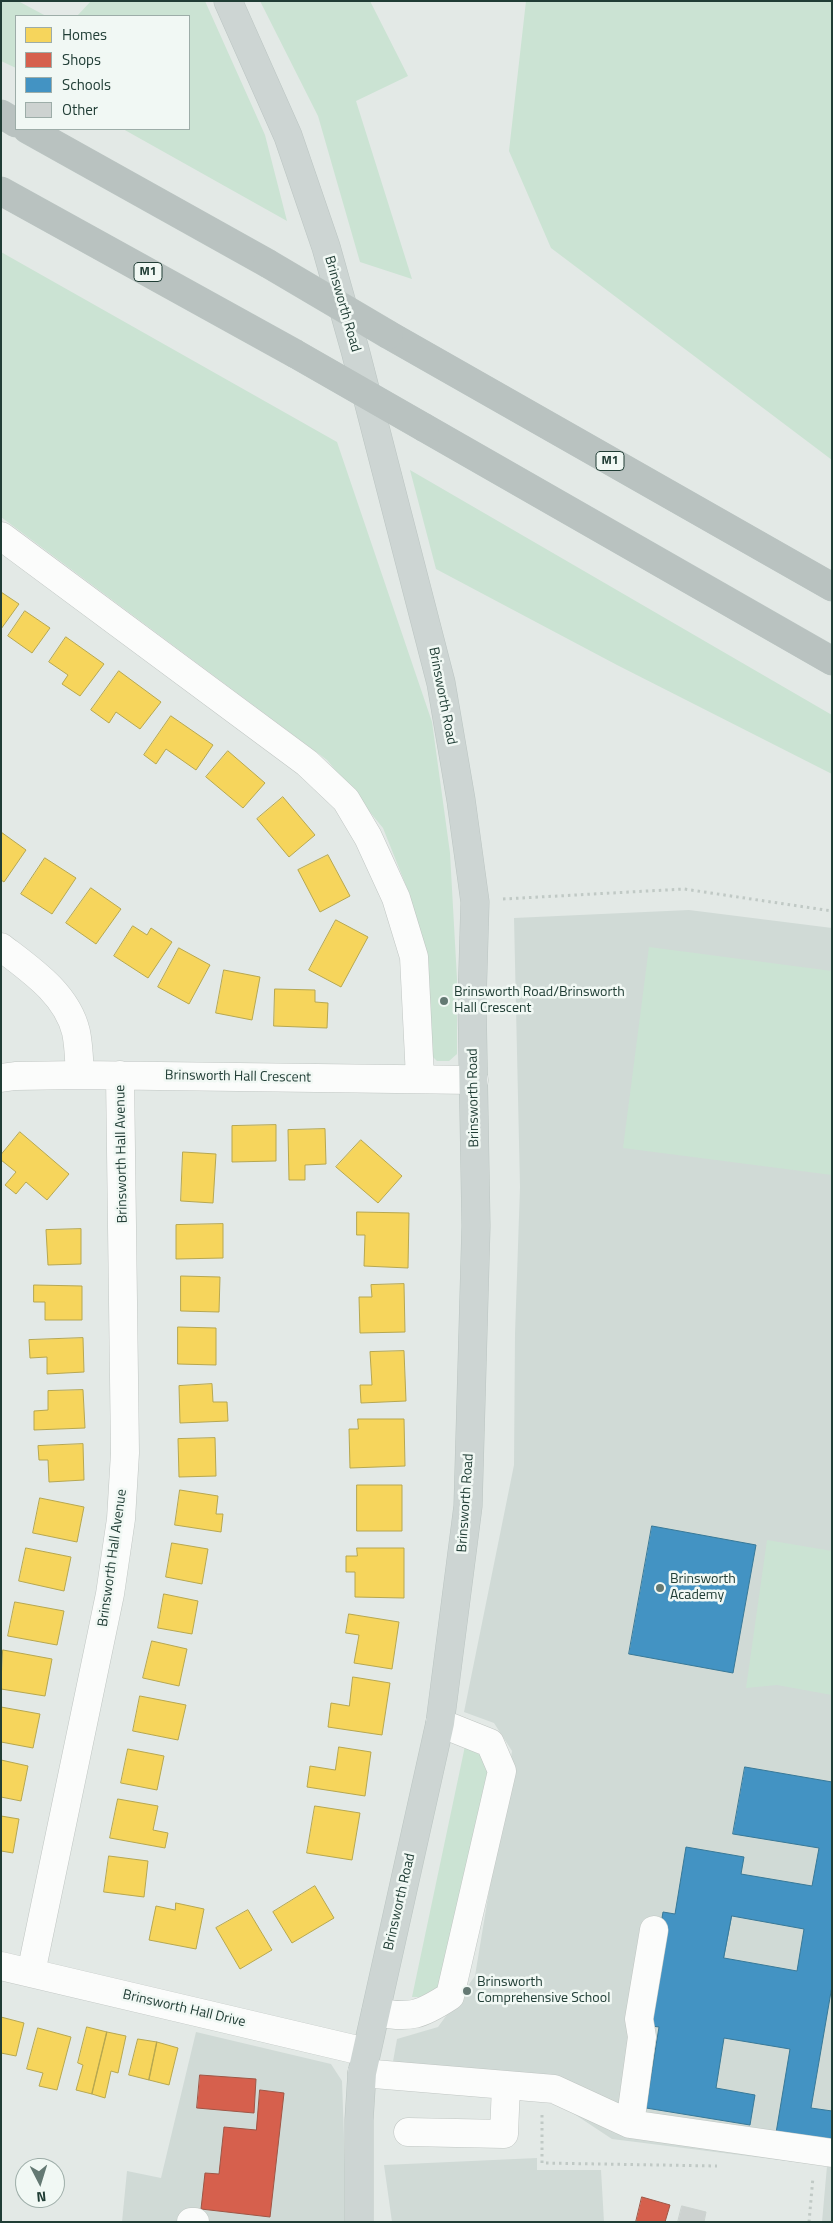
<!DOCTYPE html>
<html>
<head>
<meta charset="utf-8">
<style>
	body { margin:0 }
	#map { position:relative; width:833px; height:2223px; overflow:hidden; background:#e3e9e6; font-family:"Titillium Web",sans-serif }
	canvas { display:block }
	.frame { position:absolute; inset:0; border:2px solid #203d35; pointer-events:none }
	.legend { position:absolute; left:15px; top:15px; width:175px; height:115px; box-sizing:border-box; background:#f1f8f4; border:1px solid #9dada8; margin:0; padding:6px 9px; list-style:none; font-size:15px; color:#203d35 }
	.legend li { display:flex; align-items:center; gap:10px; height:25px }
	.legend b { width:25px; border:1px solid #9dada8 }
	.north { position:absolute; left:15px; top:2158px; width:50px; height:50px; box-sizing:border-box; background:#f1f8f4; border:1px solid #9dada8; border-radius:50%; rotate:175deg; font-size:14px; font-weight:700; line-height:20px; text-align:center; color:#203d35 }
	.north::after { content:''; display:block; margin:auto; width:18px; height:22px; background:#647973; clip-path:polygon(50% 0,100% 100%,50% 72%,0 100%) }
</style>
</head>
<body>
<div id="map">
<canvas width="833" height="2223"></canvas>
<div class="frame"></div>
<ul class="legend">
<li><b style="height:14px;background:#f6d55c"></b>Homes</li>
<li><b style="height:14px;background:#d6604d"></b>Shops</li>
<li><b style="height:14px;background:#4393c3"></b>Schools</li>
<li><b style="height:14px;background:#cdd2d0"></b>Other</li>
</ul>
<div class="north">N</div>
</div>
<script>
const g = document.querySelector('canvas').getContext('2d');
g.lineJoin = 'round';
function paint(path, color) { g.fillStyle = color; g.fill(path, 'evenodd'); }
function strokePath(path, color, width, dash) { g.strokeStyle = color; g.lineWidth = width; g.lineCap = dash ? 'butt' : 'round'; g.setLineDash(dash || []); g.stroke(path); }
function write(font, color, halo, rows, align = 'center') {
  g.font = font + ' "Titillium Web",sans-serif'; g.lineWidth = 5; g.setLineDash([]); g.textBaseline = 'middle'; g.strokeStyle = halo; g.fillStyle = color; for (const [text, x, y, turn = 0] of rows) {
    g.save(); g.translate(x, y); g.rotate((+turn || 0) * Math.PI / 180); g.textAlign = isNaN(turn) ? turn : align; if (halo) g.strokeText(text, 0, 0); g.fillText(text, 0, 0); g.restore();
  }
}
const built = new Path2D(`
	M 689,910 L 832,928 L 832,2222 L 822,2222 L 827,2166 L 612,2139 L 553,2100 L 389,2084 L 397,2039 L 438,2027 L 475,1976 L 512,1751 L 494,1723 L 464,1712 L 514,1465 L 515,1334 L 520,1187 L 514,918 Z
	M 196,2032 L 331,2064 L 342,2081 L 347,2222 L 122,2222 L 127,2171 L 161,2178 Z
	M 537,2158 L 537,2170 L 601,2170 L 604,2222 L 392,2222 L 384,2165 Z`);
const green = new Path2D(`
	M 1,1 L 18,1 L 46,16 L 16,16 L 16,68 L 1,61 Z
	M 91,1 L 205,1 L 265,135 L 287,221 L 123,129 L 189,129 L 189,16 L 77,16 Z
	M 260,1 L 370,1 L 408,76 L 356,101 L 412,279 L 360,262 L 318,116 Z
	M 526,1 L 832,1 L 832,460 L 551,248 L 509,151 Z
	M 1,252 L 337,442 L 432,722 L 450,853 L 457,979 L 457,1054 L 449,1061 L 437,1061 L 430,1054 L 422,948 L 409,893 L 383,828 L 327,760 L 1,517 Z
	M 410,470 L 832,715 L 832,774 L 617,665 L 436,569 Z
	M 649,947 L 832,971 L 832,1175 L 623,1148 Z
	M 767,1540 L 832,1551 L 832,1695 L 777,1685 L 746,1688 Z
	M 465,1746 L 480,1755 L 489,1774 L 445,1981 L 432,1997 L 412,1997 Z`);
const homes = new Path2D(`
	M 1,592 L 19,604 L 1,629 Z
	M 25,611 L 50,628 L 32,653 L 8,636 Z
	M 66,637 L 104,664 L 80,696 L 62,684 L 68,675 L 49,662 Z
	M 119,671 L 161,702 L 140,729 L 116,712 L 109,723 L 91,710 Z
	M 171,716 L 213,745 L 196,770 L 166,749 L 156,764 L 144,755 Z
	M 228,751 L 265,783 L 243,808 L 206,777 Z
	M 283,797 L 315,835 L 289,857 L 257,819 Z
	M 1,832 L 26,850 L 4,882 L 1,880 Z
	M 328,855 L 350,896 L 320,912 L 298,870 Z
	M 45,858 L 76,878 L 52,914 L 21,894 Z
	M 91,888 L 121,909 L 96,944 L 66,923 Z
	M 336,920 L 368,937 L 341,987 L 309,970 Z
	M 133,926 L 147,935 L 151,928 L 172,942 L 148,978 L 114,956 Z
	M 179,948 L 210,965 L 189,1004 L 158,987 Z
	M 224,970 L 260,977 L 252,1020 L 216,1013 Z
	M 275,989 L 315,990 L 315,1002 L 328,1003 L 327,1028 L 274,1026 Z
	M 276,1125 L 276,1161 L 232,1162 L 232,1126 Z
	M 325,1129 L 326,1164 L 305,1165 L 305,1180 L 289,1180 L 288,1130 Z
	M 20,1132 L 69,1174 L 47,1200 L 26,1182 L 16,1194 L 5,1185 L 16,1172 L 1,1160 L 1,1155 Z
	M 361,1140 L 402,1176 L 378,1203 L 336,1167 Z
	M 183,1152 L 216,1154 L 213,1203 L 181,1201 Z
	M 357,1212 L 409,1213 L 408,1268 L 364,1266 L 365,1235 L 357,1235 Z
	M 223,1224 L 223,1258 L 176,1259 L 176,1225 Z
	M 81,1229 L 81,1264 L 48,1265 L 46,1230 Z
	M 181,1276 L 220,1277 L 219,1312 L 181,1311 Z
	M 404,1284 L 405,1332 L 360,1333 L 359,1297 L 372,1297 L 371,1285 Z
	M 34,1285 L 82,1286 L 82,1320 L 45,1320 L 45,1302 L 34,1302 Z
	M 178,1327 L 216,1328 L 216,1365 L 178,1364 Z
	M 83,1338 L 84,1372 L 47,1374 L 47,1357 L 30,1358 L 29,1340 Z
	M 404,1351 L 406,1401 L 361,1403 L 360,1385 L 372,1385 L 370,1352 Z
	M 212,1384 L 213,1402 L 227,1402 L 228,1421 L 180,1423 L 179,1386 Z
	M 83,1390 L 85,1428 L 34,1430 L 34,1411 L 48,1410 L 48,1391 Z
	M 358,1419 L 404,1419 L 405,1466 L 350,1468 L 349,1429 L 358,1429 Z
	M 215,1438 L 216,1476 L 179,1477 L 178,1439 Z
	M 83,1444 L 84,1480 L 49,1482 L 48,1460 L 39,1460 L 38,1446 Z
	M 357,1485 L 402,1485 L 402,1531 L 357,1531 Z
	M 180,1490 L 218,1496 L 216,1514 L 223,1514 L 221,1532 L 175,1525 Z
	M 40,1498 L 84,1507 L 77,1542 L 33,1533 Z
	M 172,1543 L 208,1549 L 202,1584 L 166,1577 Z
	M 26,1548 L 71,1557 L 64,1591 L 19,1581 Z
	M 357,1548 L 404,1548 L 404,1598 L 355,1597 L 355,1572 L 346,1572 L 346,1556 L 357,1556 Z
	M 164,1594 L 198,1601 L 192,1634 L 158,1628 Z
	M 15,1602 L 64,1611 L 57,1645 L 8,1636 Z
	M 349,1614 L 399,1622 L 392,1669 L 354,1663 L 359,1635 L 346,1633 Z
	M 152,1641 L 187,1649 L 179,1686 L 143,1678 Z
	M 3,1650 L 52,1659 L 45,1696 L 1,1689 Z
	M 353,1677 L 390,1683 L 382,1735 L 328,1727 L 331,1703 L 349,1706 Z
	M 140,1696 L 186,1705 L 178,1740 L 133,1731 Z
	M 1,1707 L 40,1714 L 33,1748 L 1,1742 Z
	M 339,1747 L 371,1752 L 365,1796 L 307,1787 L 310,1766 L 335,1770 Z
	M 128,1749 L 164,1756 L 157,1790 L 121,1783 Z
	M 1,1760 L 28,1766 L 21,1801 L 1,1797 Z
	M 118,1799 L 158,1806 L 153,1830 L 168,1833 L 165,1848 L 110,1838 Z
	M 315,1806 L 360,1813 L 352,1860 L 307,1853 Z
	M 1,1816 L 19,1819 L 13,1853 L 1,1851 Z
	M 109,1856 L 148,1861 L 144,1897 L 104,1892 Z
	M 315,1886 L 334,1918 L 292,1943 L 273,1912 Z
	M 176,1903 L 204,1909 L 196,1949 L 149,1940 L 156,1906 L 175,1910 Z
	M 248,1910 L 272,1950 L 240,1969 L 216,1928 Z
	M 1,2017 L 24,2023 L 16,2056 L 1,2053 Z
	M 87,2027 L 107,2032 L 92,2094 L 76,2090 L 83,2065 L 78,2063 Z
	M 38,2028 L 71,2037 L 57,2090 L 39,2086 L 43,2073 L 27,2069 Z
	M 107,2032 L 126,2036 L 118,2073 L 111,2071 L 105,2098 L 92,2094 Z
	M 138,2039 L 157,2042 L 149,2080 L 129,2075 Z
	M 157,2042 L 178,2048 L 169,2085 L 149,2080 Z`);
const shops = new Path2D(`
	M 200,2075 L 256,2079 L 254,2113 L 197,2108 Z
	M 260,2090 L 284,2093 L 270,2217 L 201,2209 L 205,2173 L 219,2174 L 224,2127 L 256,2130 Z
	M 642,2197 L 670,2205 L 665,2222 L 636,2222 Z`);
const schools = new Path2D(`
	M 652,1526 L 756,1545 L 733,1673 L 629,1654 Z
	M 745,1767 L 832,1782 L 832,1986 L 811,2108 L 832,2111 L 832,2142 L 776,2133 L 790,2049 L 724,2038 L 716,2088 L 755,2095 L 750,2125 L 646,2108 L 659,2027 L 644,2025 L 663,1912 L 675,1914 L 686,1847 L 744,1857 L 741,1874 L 812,1886 L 819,1848 L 733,1834 ZM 732,1916 L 804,1929 L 797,1971 L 724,1958 Z`);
const building = new Path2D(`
	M 682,2206 L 706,2212 L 704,2222 L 678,2222 Z`);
const path = new Path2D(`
	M 503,899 L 684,889 L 832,911
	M 542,2115 L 542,2163 L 717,2166
	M 809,2222 L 813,2177`);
const minor = new Path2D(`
	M 1,536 L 307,763 L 346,800 L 368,837 L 396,898 L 414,957 L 420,1078
	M 1,947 C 31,970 67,994 76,1032 C 79,1046 79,1061 80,1075
	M 1,1078 L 15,1076 L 80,1075 L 474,1080
	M 1,1966 L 366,2052
	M 31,1973 L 110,1594 L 121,1519 L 125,1453 L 120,1075
	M 376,2012 C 410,2019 421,2015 450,1996 L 502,1771 L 490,1743 L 440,1723
	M 362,2073 L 554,2089 L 630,2124 L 832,2153
	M 630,2124 L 642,2037 L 639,2019 L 654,1930
	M 408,2132 L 504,2134 L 506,2085
	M 191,2222 L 195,2222`);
const major = new Path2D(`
	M 228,1 L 288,136 L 326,247 L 355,350 L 441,683 L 461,800 L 475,902 L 472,1002 L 476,1226 L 468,1506 L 440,1723 L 362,2073 L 359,2120 L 359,2222`);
const highway = new Path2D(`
	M 1,114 L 16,123
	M 27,129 L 267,263
	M 1,191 L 294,353
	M 389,335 L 832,587
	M 425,428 L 832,661`);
const highwayBridge = new Path2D(`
	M 267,263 L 389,335
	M 294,353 L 425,428`);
const markers = [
	[444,1001,5,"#647973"],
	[660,1588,5,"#647973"],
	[467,1991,5,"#647973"]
];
const shields = [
	[148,272,28],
	[610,461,28]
];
const shieldNames = [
	["M1",148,272],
	["M1",610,461]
];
const streetNames = [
	["Brinsworth Road",342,304,74],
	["Brinsworth Road",442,696,79],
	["Brinsworth Hall Crescent",238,1077,1],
	["Brinsworth Road",474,1098,-91],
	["Brinsworth Hall Avenue",122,1154,-91],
	["Brinsworth Road",466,1503,-86],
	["Brinsworth Hall Avenue",113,1558,-82],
	["Brinsworth Road",400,1902,-77],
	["Brinsworth Hall Drive",184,2009,13]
];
const poiNames = [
	["Brinsworth Road/Brinsworth",454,993],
	["Hall Crescent",454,1009],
	["Brinsworth",670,1580],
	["Academy",670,1596],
	["Brinsworth",477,1983],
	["Comprehensive School",477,1999]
];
paint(built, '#d0dad6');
paint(green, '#cbe3d3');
paint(homes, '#f6d55c');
strokePath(homes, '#b6a750', 1);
paint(shops, '#d6604d');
strokePath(shops, '#9f5646', 1);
paint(schools, '#4393c3');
strokePath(schools, '#387998', 1);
paint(building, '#cdd2d0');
strokePath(building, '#cbd2cf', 1);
strokePath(minor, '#c0c6c3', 29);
strokePath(major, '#bbc5c2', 29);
strokePath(highway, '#bbc5c2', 29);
strokePath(path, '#c0c9c5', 3, [2.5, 4]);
strokePath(minor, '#fbfcfb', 28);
strokePath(major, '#cdd5d3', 28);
strokePath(highway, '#b9c2c0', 28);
strokePath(highwayBridge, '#bbc5c2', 29, []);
strokePath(highwayBridge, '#b9c2c0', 28);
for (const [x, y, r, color] of markers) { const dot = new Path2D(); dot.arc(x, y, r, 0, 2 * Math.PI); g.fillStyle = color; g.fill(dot); strokePath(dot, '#f1f8f4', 2); }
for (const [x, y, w] of shields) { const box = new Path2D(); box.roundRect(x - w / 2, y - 9.5, w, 19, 4); g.fillStyle = '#f1f8f4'; g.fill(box); strokePath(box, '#203d35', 1); }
write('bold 12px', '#203d35', null, shieldNames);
write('14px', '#203d35', '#f1f8f4', streetNames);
write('14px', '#203d35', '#f1f8f4', poiNames, 'left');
</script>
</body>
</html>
